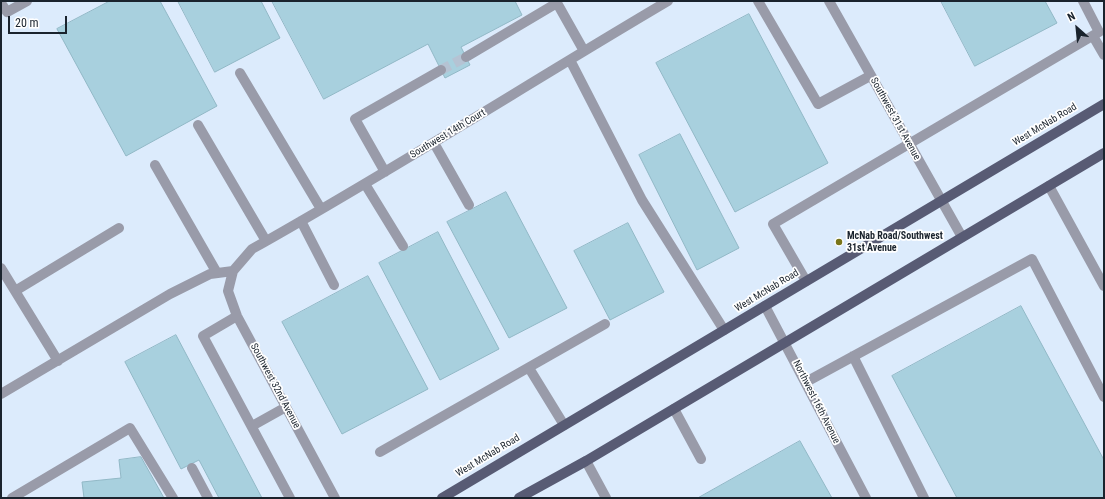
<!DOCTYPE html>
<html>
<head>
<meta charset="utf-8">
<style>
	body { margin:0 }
	#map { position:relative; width:1105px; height:499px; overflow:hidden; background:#dcebfc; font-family:"Roboto Condensed",sans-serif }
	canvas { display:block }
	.frame { position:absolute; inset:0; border:2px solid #1a232d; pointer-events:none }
	.north { position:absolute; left:1057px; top:8px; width:40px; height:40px; -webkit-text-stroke:3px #fff; paint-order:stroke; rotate:333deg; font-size:11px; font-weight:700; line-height:16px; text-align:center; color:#1a232d }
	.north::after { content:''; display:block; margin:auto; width:14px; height:18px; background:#1a232d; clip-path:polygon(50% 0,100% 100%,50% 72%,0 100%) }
	.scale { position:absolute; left:8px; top:16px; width:59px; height:18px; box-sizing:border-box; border:2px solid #1a232d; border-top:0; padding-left:5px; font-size:12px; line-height:14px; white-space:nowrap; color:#1a232d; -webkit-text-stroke:3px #fff; paint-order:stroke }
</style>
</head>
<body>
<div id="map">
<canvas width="1105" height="499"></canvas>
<div class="frame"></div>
<div class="north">N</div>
<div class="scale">20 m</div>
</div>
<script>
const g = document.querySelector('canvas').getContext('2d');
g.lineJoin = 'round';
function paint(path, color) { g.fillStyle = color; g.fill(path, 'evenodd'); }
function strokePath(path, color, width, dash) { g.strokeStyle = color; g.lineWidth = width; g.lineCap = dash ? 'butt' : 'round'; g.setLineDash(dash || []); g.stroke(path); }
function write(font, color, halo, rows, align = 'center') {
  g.font = font + ' "Roboto Condensed",sans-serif'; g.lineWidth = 3.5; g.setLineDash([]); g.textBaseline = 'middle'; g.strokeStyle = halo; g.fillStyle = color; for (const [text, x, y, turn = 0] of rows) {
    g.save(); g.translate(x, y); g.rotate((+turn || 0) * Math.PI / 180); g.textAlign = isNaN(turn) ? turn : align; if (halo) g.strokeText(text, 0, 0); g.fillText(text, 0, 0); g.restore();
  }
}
const building = new Path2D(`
	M 110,1 L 160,1 L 217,106 L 126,156 L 57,29 Z
	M 178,1 L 261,1 L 280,38 L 215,72 Z
	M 272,1 L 515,1 L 522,15 L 461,47 L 470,65 L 445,78 L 428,44 L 324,99 Z
	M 941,1 L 1045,1 L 1057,23 L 975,66 Z
	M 749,14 L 828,163 L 735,212 L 656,63 Z
	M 680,134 L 739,248 L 697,270 L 639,155 Z
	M 506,192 L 567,308 L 509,338 L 447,222 Z
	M 628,223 L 664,292 L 610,320 L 574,251 Z
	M 438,232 L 499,349 L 440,380 L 379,263 Z
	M 368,276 L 428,389 L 342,434 L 282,322 Z
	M 1021,306 L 1104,460 L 1104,498 L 957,498 L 892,376 Z
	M 176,335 L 262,498 L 219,498 L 199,460 L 181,469 L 125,362 Z
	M 800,441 L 832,498 L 698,498 Z
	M 141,457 L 164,498 L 84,498 L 82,482 L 121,478 L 119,460 Z`);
const minorTunnel = new Path2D(`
	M 441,70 L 466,57`);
const minor = new Path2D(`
	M 758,1 L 818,104 L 870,76
	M 829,1 L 962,237
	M 1,3 L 7,12 L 27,1
	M 1093,36 L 1104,55
	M 466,57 L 557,3 L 584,51
	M 570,60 L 642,200 L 724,330
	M 240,73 L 321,209
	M 198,125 L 266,241
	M 434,143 L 469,205
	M 155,165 L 217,273
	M 385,172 L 355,119 L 441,70
	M 365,184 L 403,246
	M 1049,186 L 1104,286
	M 301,221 L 334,285
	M 1,268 L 58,361
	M 806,281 L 773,224 L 1099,32 L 1083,1
	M 15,291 L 119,228
	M 765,306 L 866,498
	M 237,316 L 203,336 L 290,498
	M 853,356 L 924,498
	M 529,368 L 564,425
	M 806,382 L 1032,259 L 1104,397
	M 1,394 L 170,294 L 210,274 L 233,271
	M 674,409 L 701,459
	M 252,426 L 286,407
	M 380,452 L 605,324
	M 586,461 L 606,498
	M 192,468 L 208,498
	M 12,498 L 130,428 L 173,498
	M 335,498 L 237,316 L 228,291 L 233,271 L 252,249 C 393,170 529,83 668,1`);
const major = new Path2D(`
	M 442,498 L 1104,104
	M 519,498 L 586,461 L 1104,153`);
const markers = [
	[839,242,4,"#797519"]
];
const streetNames = [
	["Southwest 31st Avenue",895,119,61],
	["West McNab Road",1045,125,-31],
	["Southwest 14th Court",448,134,-31],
	["West McNab Road",767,291,-31],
	["Southwest 32nd Avenue",275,386,62],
	["Northwest 16th Avenue",816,402,63],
	["West McNab Road",488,456,-31]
];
const poiNames = [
	["McNab Road/Southwest",847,236],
	["31st Avenue",847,248]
];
paint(building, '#a8d0de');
strokePath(building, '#91b8c6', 1);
strokePath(minorTunnel, '#b5c3d3', 10, [10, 5]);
strokePath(minor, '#999ba9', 10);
strokePath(major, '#585b74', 10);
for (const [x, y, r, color] of markers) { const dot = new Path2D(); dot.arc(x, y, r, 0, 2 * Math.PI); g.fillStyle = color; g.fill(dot); strokePath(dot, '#fff', 1.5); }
write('10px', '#1a232d', '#fff', streetNames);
write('bold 10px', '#1a232d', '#fff', poiNames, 'left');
</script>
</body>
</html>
